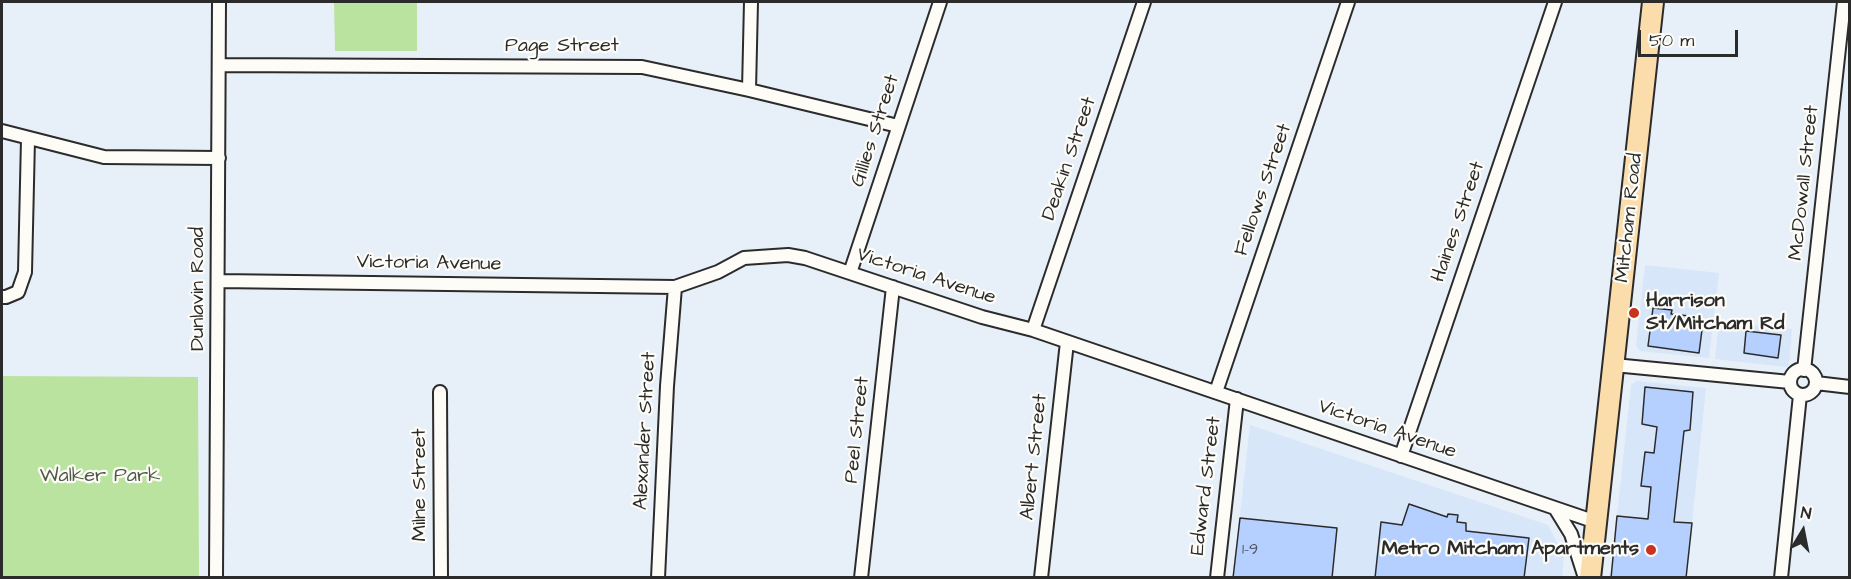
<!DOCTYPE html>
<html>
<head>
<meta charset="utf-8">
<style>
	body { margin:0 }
	#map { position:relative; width:1851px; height:579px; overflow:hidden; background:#e7eff9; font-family:"Architects Daughter",sans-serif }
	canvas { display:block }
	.frame { position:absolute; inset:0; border:3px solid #2b2b2b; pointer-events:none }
	.north { position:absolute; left:1773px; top:501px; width:60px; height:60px; -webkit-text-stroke:4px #fdfcf7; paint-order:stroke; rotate:10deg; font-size:16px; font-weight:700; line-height:24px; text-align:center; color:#2b2b2b }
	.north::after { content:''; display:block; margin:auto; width:21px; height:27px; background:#2b2b2b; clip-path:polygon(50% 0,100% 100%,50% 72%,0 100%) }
	.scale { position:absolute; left:1638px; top:30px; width:100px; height:27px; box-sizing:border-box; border:3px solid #2b2b2b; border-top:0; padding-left:8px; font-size:18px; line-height:21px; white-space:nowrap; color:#2b2b2b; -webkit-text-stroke:4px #fdfcf7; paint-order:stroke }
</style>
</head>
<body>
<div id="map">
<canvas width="1851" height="579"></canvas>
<div class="frame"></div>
<div class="north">N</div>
<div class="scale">50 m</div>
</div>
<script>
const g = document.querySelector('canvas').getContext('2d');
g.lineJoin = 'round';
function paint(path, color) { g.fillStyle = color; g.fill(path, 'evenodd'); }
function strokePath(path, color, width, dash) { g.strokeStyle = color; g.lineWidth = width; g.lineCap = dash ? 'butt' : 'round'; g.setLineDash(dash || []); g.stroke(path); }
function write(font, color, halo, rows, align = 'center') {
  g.font = font + ' "Architects Daughter",sans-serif'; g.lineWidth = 4.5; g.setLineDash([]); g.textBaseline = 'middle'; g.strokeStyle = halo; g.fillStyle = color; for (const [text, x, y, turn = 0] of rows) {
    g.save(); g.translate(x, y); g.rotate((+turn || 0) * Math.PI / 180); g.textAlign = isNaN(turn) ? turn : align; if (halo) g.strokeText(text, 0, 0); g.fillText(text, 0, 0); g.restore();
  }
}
const built = new Path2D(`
	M 1645,265 L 1719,273 L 1709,358 L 1640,351 L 1636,346 Z
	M 1719,321 L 1792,329 L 1789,365 L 1786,367 L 1715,359 Z
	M 1636,381 L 1706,388 L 1692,523 L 1617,516 L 1631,385 Z
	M 1250,425 L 1548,525 L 1564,556 L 1562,577 L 1233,578 Z`);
const green = new Path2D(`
	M 334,2 L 417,2 L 417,51 L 335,51 Z
	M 2,376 L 198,377 L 199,577 L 2,577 Z`);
const building = new Path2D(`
	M 1653,308 L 1672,310 L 1671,314 L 1699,317 L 1698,329 L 1702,330 L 1699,353 L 1648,346 Z
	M 1746,331 L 1781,335 L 1778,358 L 1744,353 Z
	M 1645,387 L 1693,392 L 1690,430 L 1684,431 L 1674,522 L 1692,523 L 1686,578 L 1611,578 L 1617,516 L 1648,519 L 1651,487 L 1641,486 L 1645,452 L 1654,453 L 1657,427 L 1642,424 Z
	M 1409,504 L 1447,517 L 1448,514 L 1458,515 L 1457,522 L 1466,523 L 1466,531 L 1529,538 L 1524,578 L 1375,578 L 1381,522 L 1402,525 Z
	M 1240,518 L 1337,528 L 1332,578 L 1233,578 Z`);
const minor = new Path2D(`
	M 219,65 L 642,67 L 749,90 L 898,126
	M 749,90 L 751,2
	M 2,131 L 104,157 L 219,158
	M 850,273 L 940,2
	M 219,281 L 675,287 L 718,272 L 744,258 L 788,255 L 805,258 L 982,317 L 1033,330 L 1596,522
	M 2,297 L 6,297 L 18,292 L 25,272 L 28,139
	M 1033,330 L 1144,2
	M 1614,365 L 1790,382
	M1790 382a13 13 0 1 1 26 0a13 13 0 1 1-26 0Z
	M 1804,370 L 1844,2
	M 1816,383 L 1850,387
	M 440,392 L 441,578
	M 1216,392 L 1348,2
	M 1401,456 L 1555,2
	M 1555,508 L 1571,534 L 1585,578
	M 216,578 L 219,2
	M 658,578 L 667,386 L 675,287
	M 861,578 L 893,287
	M 1041,578 L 1067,342
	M 1217,578 L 1237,399
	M 1781,578 L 1800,395`);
const primary = new Path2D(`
	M 1590,578 L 1653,2`);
const markers = [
	[1634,313,6,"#c8321e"],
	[1651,550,6,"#c8321e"]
];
const numberNames = [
	["1-9",1250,551]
];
const streetNames = [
	["Page Street",562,47],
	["Gillies Street",876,131,-72],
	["Deakin Street",1070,159,-71],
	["McDowall Street",1805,183,-84],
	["Fellows Street",1264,190,-71],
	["Mitcham Road",1630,218,-84],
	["Haines Street",1459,222,-71],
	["Victoria Avenue",429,264,1],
	["Victoria Avenue",926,277,18],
	["Dunlavin Road",199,289,-90],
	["Peel Street",858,430,-84],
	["Victoria Avenue",1387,430,19],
	["Alexander Street",646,431,-87],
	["Albert Street",1035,457,-84],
	["Milne Street",421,485,-90],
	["Edward Street",1207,486,-83]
];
const poiNames = [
	["Harrison",1646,302],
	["St/Mitcham Rd",1646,325],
	["Metro Mitcham Apartments",1639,550,"right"]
];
const parkNames = [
	["Walker Park",100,477]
];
paint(built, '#d8e6fa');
paint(green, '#bae3a0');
paint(building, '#b5d0fe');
strokePath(building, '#2b2b2b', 1.5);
strokePath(minor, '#2b2b2b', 16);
strokePath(primary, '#2b2b2b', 24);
strokePath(minor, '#fdfcf7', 12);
strokePath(primary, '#fbddab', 20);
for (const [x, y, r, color] of markers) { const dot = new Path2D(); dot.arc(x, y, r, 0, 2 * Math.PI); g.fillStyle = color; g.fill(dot); strokePath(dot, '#fdfcf7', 2); }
write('16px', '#4e5460', null, numberNames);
write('20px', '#2b2b2b', '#fdfcf7', streetNames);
write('bold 20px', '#2b2b2b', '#fdfcf7', poiNames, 'left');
write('20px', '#4f5948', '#fdfcf7', parkNames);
</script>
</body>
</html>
